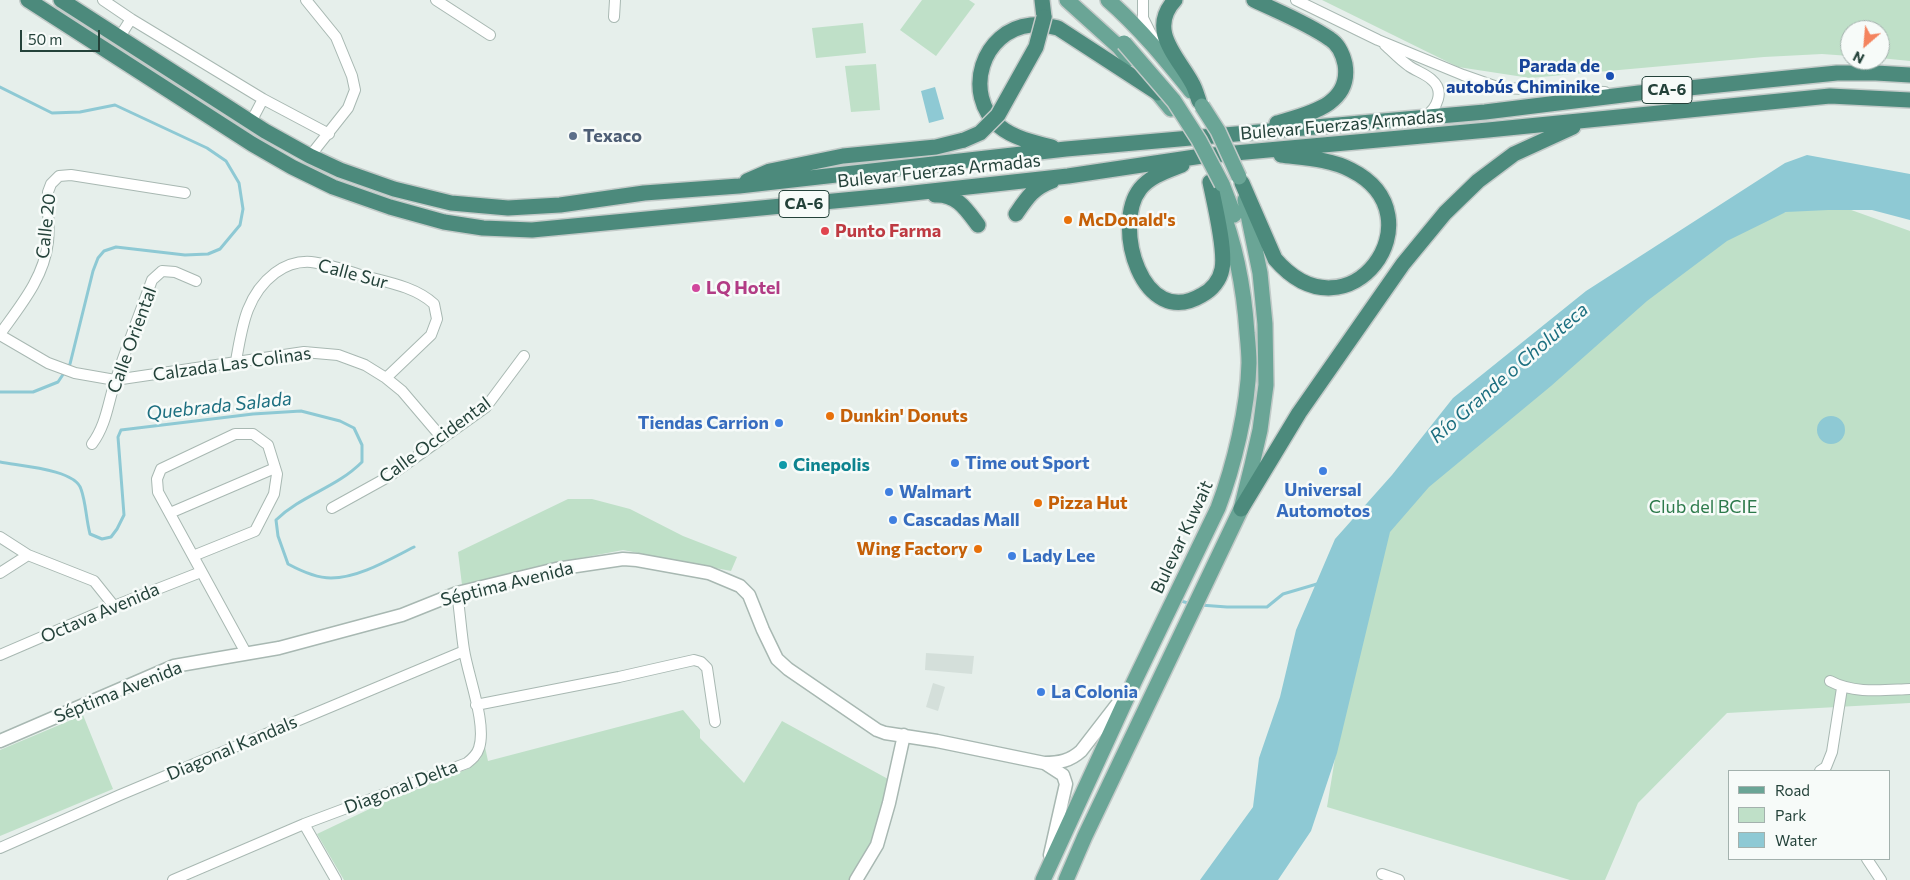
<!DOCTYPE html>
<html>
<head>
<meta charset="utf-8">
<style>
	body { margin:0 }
	#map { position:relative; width:1910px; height:880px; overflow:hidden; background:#e6efeb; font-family:Commissioner,sans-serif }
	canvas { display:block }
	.legend { position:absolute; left:1728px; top:770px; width:162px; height:90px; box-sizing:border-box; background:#f7fbf9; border:1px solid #a3b1ad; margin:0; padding:6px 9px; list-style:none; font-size:15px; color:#24423a }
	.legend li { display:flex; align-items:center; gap:10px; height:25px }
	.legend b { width:25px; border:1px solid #a3b1ad }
	.north { position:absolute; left:1840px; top:20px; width:50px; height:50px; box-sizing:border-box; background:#f7fbf9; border:1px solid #a3b1ad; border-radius:50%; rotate:207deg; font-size:14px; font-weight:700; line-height:20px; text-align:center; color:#24423a }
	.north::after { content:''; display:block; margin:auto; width:18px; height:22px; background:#f4845f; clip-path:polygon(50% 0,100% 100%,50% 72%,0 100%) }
	.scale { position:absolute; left:20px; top:30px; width:80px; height:22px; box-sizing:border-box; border:2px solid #24423a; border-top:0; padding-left:6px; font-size:15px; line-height:18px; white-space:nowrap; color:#24423a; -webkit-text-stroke:4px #f7fbf9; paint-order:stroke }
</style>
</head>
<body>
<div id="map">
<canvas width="1910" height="880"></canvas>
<ul class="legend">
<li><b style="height:6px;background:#6aa596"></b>Road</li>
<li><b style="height:14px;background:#bfe0c8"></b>Park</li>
<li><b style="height:14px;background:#8ec9d4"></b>Water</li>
</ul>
<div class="north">N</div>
<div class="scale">50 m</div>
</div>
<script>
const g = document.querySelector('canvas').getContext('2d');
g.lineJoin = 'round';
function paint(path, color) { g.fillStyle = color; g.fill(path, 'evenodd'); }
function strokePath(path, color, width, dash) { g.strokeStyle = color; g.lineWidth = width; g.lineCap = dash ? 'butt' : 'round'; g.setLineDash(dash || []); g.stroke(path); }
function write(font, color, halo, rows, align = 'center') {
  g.font = font + ' Commissioner,sans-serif'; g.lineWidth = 5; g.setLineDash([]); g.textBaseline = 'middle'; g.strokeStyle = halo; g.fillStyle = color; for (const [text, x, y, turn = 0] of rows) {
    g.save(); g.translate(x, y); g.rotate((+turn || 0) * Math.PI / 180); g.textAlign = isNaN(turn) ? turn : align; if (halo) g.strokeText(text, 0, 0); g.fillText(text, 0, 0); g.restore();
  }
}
const built = new Path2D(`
	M 926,653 L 974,656 L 972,674 L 925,670 Z
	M 933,683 L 945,687 L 938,711 L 926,707 Z`);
const green = new Path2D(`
	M 922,0 L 969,0 L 975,4 L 936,56 L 900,30 Z
	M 1322,0 L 1910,0 L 1910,61 L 1880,58 L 1880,30 L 1850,30 L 1850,56 L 1822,54 L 1764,57 L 1530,78 L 1458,67 Z
	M 863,23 L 866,53 L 816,58 L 812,28 Z
	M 876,64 L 880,110 L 851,112 L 845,66 Z
	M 1826,201 L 1910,231 L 1910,703 L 1727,713 L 1638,803 L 1605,880 L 1570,880 L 1327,807 L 1358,618 L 1377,550 L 1437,449 L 1725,229 Z
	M 568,499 L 592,499 L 630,509 L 683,536 L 737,557 L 731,571 L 623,550 L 539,566 L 462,585 L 458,552 Z
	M 683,710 L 700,730 L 700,738 L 744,783 L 782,721 L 888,779 L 876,833 L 851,880 L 344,880 L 317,834 L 380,804 L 470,768 L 480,759 L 485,747 L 488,761 Z
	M 83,715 L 113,789 L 0,836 L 0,750 Z`);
const water = new Path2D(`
	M 935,87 L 944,119 L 929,123 L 921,91 Z
	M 1807,155 L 1910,174 L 1910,220 L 1872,210 L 1828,210 L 1786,212 L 1727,241 L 1647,301 L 1551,386 L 1429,487 L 1390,532 L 1337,753 L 1311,831 L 1278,880 L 1200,880 L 1253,807 L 1259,758 L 1280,697 L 1296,630 L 1335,539 L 1392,475 L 1453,398 L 1586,291 L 1785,163 Z
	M1817 430a14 14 0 1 1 28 0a14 14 0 1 1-28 0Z`);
const stream = new Path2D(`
	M 0,87 L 52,113 L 80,112 L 115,105 L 207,148 L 226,161 L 239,183 L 243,209 L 240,225 L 220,249 L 208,254 L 185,255 L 116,247 L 104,251 L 98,258 L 93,271 L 70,364 L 58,382 L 33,392 L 0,392
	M 0,462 C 19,466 75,469 81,489 C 86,503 86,519 90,534 L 102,539 L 111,537 L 117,529 L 124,515 L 118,437 L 121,430 L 253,414 L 301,411 L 340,421 L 354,428 L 362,445 L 362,462 C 336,488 302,495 276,520 L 278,536 L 288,564 C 301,571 316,578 331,578 C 359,578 390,559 414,547
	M 1178,600 L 1191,604
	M 1200,605 L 1227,607 L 1267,607 L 1283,594 L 1317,584`);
const minor = new Path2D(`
	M 103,0 L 131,19 L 119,38
	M 306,0 L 336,37 L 352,76 L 355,90 L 348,108 L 310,156
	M 436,0 L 490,35
	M 1143,0 L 1143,18 L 1155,42
	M 1296,0 L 1378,40 L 1463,75 L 1500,88 L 1605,92
	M 614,17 L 615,0
	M 131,19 L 263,99 L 329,134
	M 1385,45 C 1393,52 1400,60 1409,66 C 1416,71 1426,74 1432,80 C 1445,91 1437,109 1425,116
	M 251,122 L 263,99
	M 0,334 C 20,306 44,278 48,242 C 50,226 47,208 48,192 L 51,184 L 59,176 L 71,175 L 185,193
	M 0,335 L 48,363 L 75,373 L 115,380 L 304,352 L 338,355 L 365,365 L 386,378 L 402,391 L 442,438
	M 236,361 C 242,327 246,295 275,273 C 286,265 298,261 311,262 C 329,264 347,271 364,276 C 387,282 416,287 434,304 L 437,319 L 431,335 L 386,378
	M 92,444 C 107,424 108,401 116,379 C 127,346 140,313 152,280 L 162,271 L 175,272 L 196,281
	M 332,508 L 388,477 L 486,407 L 524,356
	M 170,513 L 275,468
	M 0,537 L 28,555 L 94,581 L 114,606
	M 193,556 L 255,531 L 274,494 L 277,474 L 268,445 L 253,434 L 235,434 L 161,469 L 157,479 L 158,492 L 246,653
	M 0,573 L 28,555
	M 0,655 L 114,606 L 201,572
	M 1830,681 C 1854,694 1883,690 1910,689
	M 476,705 L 619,677 L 694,660 L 701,662 L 707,668 L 715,722
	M 1820,771 L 1826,767 L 1832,752 L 1842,688
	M 304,824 L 336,880
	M 0,848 L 120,795 L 464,651
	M 1867,859 L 1881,880
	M 1382,874 L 1399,880
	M 173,880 L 304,824 L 467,763 C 472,759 477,755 479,748 C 487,724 468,676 464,650 C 461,631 460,612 457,593`);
const tertiary = new Path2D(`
	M 0,741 L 174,666 L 279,648 L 402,615 L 457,593 L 556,569 L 623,559 L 637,560 L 709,573 L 740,586 L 749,595 L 763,630 L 777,659 L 788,669 L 877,730 L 885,733 L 937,741 L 1044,763 C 1059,763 1070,761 1081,751 L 1122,698
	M 1046,764 L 1063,775 L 1066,784 L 1050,855
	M 856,880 L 877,845 L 889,803 L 904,735`);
const primary = new Path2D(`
	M 1067,0 L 1119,47 L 1129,59
	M 1108,0 C 1139,27 1165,59 1191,91
	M 1152,86 L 1171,109
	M 1222,184 L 1234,215
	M 1043,880 L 1134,682 L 1218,508 C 1234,466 1248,408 1249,363 C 1249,353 1248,343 1247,333 C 1244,288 1236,245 1219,203
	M 1066,880 L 1085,836 L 1241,509 L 1252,465 L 1260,430 L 1266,385 L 1265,324 L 1260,273 L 1245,200`);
const trunk = new Path2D(`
	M 28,0 L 252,144 L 292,167 L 333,187 L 390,207 L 444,222 L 483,228 L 532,230 L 886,196 L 1068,176 L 1202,156 L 1488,130 L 1830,96 L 1910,100
	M 61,0 L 265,131 L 310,156 L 340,170 L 394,189 L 451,203 L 508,208 L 560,205 L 644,193 L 739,186 L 1066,149 L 1485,112 L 1639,93 L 1837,73 L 1876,73 L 1910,75
	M 1042,0 L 1044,17
	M 1175,0 C 1147,30 1178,57 1192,83 C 1195,88 1197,95 1199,101
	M 1254,0 C 1279,12 1307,23 1330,39 C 1338,44 1343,55 1345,64 C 1352,106 1306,114 1277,123
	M 1052,147 C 1035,143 1013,138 999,126 C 962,94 982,30 1031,25 C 1041,24 1049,26 1058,28 L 1158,93
	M 1182,165 C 1167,171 1150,176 1140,189 C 1112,225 1142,331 1202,295 C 1212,290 1220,280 1222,269 C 1226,250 1214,202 1210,182
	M 747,181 L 770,171 L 843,156 L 936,147 L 964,140
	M 1242,183 L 1275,259 C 1349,345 1442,216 1351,170 C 1330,159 1304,158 1281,155
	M 935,195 C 957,194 966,209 978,225
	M 1016,214 C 1027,198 1033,188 1052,181
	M 1241,509 L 1299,413 L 1403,264 L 1445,213 L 1478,181 L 1514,154 L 1573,127`);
const primaryBridge = new Path2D(`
	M 1124,43 L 1174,101 L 1199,140 L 1222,184
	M 1202,106 L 1218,131 L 1239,177`);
const trunkBridge = new Path2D(`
	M 964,140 L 980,133 L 998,115 L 1036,47 L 1044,17`);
const markers = [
	[1610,76,5,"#1a4fb4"],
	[573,136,5,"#5c6f8a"],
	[1068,220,5,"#e8710a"],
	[825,231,5,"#e0444e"],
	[696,288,5,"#d1479c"],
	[830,416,5,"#e8710a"],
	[779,423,5,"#3f7fe0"],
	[955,463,5,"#3f7fe0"],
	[783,465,5,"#0f9aa8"],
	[1323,471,5,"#3f7fe0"],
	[889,492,5,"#3f7fe0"],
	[1038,503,5,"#e8710a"],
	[893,520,5,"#3f7fe0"],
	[978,549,5,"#e8710a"],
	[1012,556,5,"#3f7fe0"],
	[1041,692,5,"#3f7fe0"]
];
const shields = [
	[1667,90,50],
	[804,204,50]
];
const shieldNames = [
	["CA-6",1667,90],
	["CA-6",804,204]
];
const transitNames = [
	["Parada de",1600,66],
	["autobús Chiminike",1600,87]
];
const streetNames = [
	["Bulevar Fuerzas Armadas",1342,125,-5],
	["Bulevar Fuerzas Armadas",939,171,-6],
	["Calle 20",46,226,-84],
	["Calle Sur",353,274,15],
	["Calle Oriental",132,340,-70],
	["Calzada Las Colinas",232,364,-8],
	["Calle Occidental",435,440,-36],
	["Bulevar Kuwait",1182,537,-65],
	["Séptima Avenida",507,584,-14],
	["Octava Avenida",100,613,-23],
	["Séptima Avenida",118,692,-22],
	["Diagonal Kandals",232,748,-23],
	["Diagonal Delta",401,787,-21]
];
const serviceNames = [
	["Texaco",583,136]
];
const foodNames = [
	["McDonald's",1078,220],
	["Dunkin' Donuts",840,416],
	["Pizza Hut",1048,503],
	["Wing Factory",968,549,"right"]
];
const healthNames = [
	["Punto Farma",835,231]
];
const hotelNames = [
	["LQ Hotel",706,288]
];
const shopNames = [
	["Tiendas Carrion",769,423,"right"],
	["Time out Sport",965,463],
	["Universal",1323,490,"center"],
	["Automotos",1323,511,"center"],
	["Walmart",899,492],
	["Cascadas Mall",903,520],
	["Lady Lee",1022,556],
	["La Colonia",1051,692]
];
const cultureNames = [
	["Cinepolis",793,465]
];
const parkNames = [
	["Club del BCIE",1703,507]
];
const waterNames = [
	["Río Grande o Choluteca",1509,373,-41],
	["Quebrada Salada",219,406,-6]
];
paint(built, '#d4dfda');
paint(green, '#bfe0c8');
paint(water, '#8ec9d4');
strokePath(stream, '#8ec9d4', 3);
strokePath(minor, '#a8b8b2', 12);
strokePath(tertiary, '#a8b8b2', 15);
strokePath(primary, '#c2cac8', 18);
strokePath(trunk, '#c2cac8', 18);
strokePath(minor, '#fff', 10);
strokePath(tertiary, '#fff', 12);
strokePath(primary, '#6aa596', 15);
strokePath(trunk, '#4c8a7c', 15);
strokePath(primaryBridge, '#c2cac8', 18, []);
strokePath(trunkBridge, '#c2cac8', 18, []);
strokePath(primaryBridge, '#6aa596', 15);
strokePath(trunkBridge, '#4c8a7c', 15);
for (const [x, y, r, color] of markers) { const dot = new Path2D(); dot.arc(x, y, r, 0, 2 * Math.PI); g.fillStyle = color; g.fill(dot); strokePath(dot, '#f7fbf9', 2); }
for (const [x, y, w] of shields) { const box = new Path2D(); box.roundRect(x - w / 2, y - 13.5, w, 27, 4); g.fillStyle = '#f7fbf9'; g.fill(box); strokePath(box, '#24423a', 1); }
write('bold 16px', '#24423a', null, shieldNames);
write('bold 18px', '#164399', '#f7fbf9', transitNames, 'right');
write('18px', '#24423a', '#f7fbf9', streetNames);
write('bold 18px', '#4e5e75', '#f7fbf9', serviceNames, 'left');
write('bold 18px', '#c56008', '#f7fbf9', foodNames, 'left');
write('bold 18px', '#be3a42', '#f7fbf9', healthNames, 'left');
write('bold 18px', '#b23c85', '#f7fbf9', hotelNames, 'left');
write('bold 18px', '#366cbe', '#f7fbf9', shopNames, 'left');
write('bold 18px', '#0d838f', '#f7fbf9', cultureNames, 'left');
write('18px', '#2d7a4b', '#f7fbf9', parkNames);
write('italic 19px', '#1c6f80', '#f7fbf9', waterNames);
</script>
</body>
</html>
